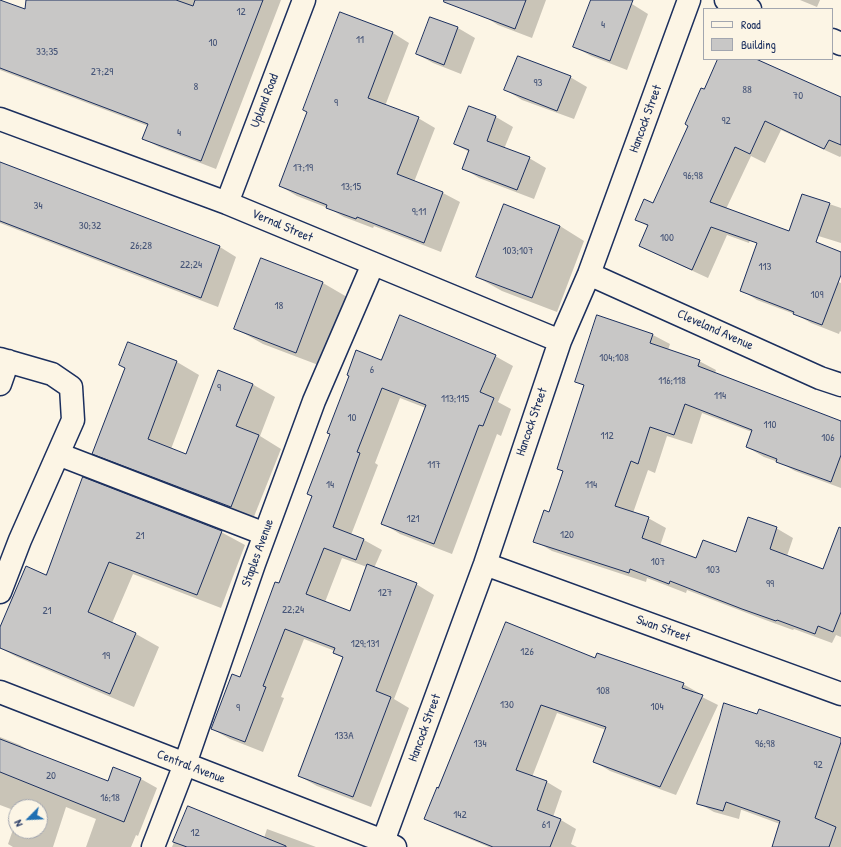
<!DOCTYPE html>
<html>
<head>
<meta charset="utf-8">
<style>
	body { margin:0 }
	#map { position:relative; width:841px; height:847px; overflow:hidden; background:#fcf5e5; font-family:"Patrick Hand",sans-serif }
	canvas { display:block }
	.legend { position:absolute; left:703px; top:8px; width:130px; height:52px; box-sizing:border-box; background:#fcf5e5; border:1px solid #a2a6af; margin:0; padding:5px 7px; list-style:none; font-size:12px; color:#1b2f5e }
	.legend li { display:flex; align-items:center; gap:8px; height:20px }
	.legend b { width:20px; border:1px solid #a2a6af }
	.north { position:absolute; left:8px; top:799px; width:40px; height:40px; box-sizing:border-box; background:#fcf5e5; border:1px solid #a2a6af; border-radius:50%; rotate:246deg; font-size:11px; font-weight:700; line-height:16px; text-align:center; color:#1b2f5e }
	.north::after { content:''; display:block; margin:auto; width:14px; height:18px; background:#1f6fb2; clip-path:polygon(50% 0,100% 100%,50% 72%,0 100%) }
</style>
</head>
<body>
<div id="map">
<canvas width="841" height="847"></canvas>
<ul class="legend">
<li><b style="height:5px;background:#fcf5e5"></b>Road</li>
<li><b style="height:11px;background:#c8c7c6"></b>Building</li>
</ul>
<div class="north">N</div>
</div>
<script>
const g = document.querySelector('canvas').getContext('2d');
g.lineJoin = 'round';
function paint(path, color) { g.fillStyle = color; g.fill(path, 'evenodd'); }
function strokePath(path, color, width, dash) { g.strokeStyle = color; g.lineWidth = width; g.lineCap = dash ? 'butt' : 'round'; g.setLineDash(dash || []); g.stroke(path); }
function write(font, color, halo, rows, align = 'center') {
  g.font = font + ' "Patrick Hand",sans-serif'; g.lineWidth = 3.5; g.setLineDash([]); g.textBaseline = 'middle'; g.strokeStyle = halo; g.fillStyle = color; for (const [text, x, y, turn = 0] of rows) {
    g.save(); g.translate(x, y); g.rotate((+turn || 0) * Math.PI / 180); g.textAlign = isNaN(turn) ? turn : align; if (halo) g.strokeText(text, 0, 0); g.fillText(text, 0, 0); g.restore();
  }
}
const shadow = new Path2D(`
	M 0,0 L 36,14 L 40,0 L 281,0 L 216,169 L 159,147 L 144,139 L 148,126 L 0,70 Z
	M 488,0 L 546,0 L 532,38 L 498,25 L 482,15 Z
	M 593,0 L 621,0 L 632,4 L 648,14 L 627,70 L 591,56 L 575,47 Z
	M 800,0 L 820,0 L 817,7 Z
	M 341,14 L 393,33 L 409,43 L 385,106 L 418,118 L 435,128 L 414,182 L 443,193 L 460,202 L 441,252 L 374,226 L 373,228 L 344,217 L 328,208 L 297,196 L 280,186 L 308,112 Z
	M 431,18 L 458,28 L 475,38 L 461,74 L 433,63 L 417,54 Z
	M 719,59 L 754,59 L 841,98 L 841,156 L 840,157 L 781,130 L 765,163 L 751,156 L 726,209 L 756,223 L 749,243 L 727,235 L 708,278 L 656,254 L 640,246 L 649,227 L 636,219 L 653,204 Z
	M 570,77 L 587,87 L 574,119 L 522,100 L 506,90 Z
	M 469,107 L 496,117 L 513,127 L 504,149 L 529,158 L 546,168 L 534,199 L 479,178 L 463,168 L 469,152 L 455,144 Z
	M 0,163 L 220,247 L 236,257 L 218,307 L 0,223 Z
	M 803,195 L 841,208 L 841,243 L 812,234 Z
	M 560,226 L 584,241 L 557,312 L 502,291 L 477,277 Z
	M 756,249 L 841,283 L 841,332 L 840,331 L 839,334 L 811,323 L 797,315 L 757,300 L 741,290 Z
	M 262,260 L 323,283 L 347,297 L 321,366 L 263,344 L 238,330 Z
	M 653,335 L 670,344 L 668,350 L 699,361 L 716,370 L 715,373 L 841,422 L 841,488 L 795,471 L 781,463 L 764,457 L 747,447 L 752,432 L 702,413 L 692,444 L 667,436 L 655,473 L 648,470 L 633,513 L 648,518 L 666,528 L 660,546 L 697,559 L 736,553 L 776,528 L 793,538 L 787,556 L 824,570 L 841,571 L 841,637 L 836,635 L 832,643 L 794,629 L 793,630 L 760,618 L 687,590 L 686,593 L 647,578 L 646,582 L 552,551 L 535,541 L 550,513 L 564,472 L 558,468 L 585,386 L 576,381 Z
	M 128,343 L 177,362 L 199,375 L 171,449 L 187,455 L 252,384 L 275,397 L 260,436 L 281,449 L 253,519 L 116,466 L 94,453 L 126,368 Z
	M 495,356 L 513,366 L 498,402 L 511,409 L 501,436 L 497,434 L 452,554 L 400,534 L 382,523 L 426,408 L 400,398 L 375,463 L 378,465 L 351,535 L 364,540 L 382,550 L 374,568 L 416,584 L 434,595 L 394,699 L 409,708 L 371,807 L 317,786 L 299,776 L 344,658 L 334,653 L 335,651 L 304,639 L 281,697 L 284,698 L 263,752 L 230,739 L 212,729 L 241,678 L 279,585 L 382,361 ZM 342,558 L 367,567 L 350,612 L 325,602 Z
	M 221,532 L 245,545 L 221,608 L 133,574 L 112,623 L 136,634 L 159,647 L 134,707 L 17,657 L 0,648 L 0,630 L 47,576 Z
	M 596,660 L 683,684 L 699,693 L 698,695 L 718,705 L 676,795 L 610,771 L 595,762 L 606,730 L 557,713 L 532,777 L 547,782 L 562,791 L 553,817 L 561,820 L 576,829 L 571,844 L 577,847 L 489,847 L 441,827 L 425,818 L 437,789 Z
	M 758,716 L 841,739 L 841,847 L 773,847 L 780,824 L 742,810 L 741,810 L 739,819 L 714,812 L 698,803 Z
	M 0,737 L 20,745 L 32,752 L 108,782 L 114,768 L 141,779 L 157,788 L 138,836 L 136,835 L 131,847 L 86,847 L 96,819 L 66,807 L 53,847 L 13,847 L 8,844 L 16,821 L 16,831 L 40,831 L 40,807 L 16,807 L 16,811 L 0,805 Z
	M 189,807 L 264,838 L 267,829 L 316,847 L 172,847 Z`);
const building = new Path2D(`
	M 0,0 L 25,9 L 26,0 L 176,0 L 193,6 L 195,0 L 263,0 L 201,161 L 142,139 L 148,124 L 0,68 Z
	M 444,0 L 526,0 L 515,29 L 444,2 Z
	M 591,0 L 633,0 L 610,61 L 573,47 Z
	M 340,12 L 393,32 L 368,98 L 419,117 L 397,174 L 443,192 L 424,243 L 357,217 L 356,219 L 326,208 L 327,205 L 279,186 L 307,112 L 303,110 Z
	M 430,17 L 458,27 L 444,65 L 416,54 Z
	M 518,56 L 571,76 L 557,111 L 504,90 Z
	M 718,59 L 756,59 L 841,97 L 841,145 L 829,140 L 824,149 L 765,121 L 750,154 L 735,147 L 710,202 L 789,231 L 802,194 L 830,203 L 816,242 L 841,252 L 841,275 L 822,325 L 793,314 L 794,312 L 740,291 L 757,243 L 711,227 L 692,270 L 639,246 L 648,225 L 635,220 L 644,199 L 653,203 L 688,126 L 685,124 L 701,88 L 704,89 Z
	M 469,106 L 496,116 L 487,141 L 530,157 L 517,190 L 462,169 L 469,150 L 454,144 Z
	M 0,162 L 220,246 L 201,298 L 0,221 Z
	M 504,204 L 560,226 L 532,298 L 476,277 Z
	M 261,258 L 323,282 L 296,353 L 234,329 Z
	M 400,315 L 496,355 L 480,392 L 494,398 L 483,426 L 479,425 L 434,544 L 381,524 L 426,405 L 382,388 L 357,452 L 360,453 L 333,527 L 364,539 L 356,560 L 324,548 L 306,594 L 350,611 L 367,564 L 417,583 L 376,691 L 391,697 L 353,797 L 298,776 L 343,657 L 333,653 L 335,648 L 285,629 L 263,686 L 266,687 L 245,742 L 211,729 L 232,674 L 240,677 L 275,582 L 279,583 L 312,496 L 307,494 L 330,434 L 327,433 L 349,376 L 347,375 L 356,350 L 381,360 Z
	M 597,315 L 653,334 L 650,343 L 700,360 L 698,366 L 841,421 L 841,455 L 831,482 L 776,462 L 777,459 L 746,447 L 752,430 L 685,404 L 674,435 L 650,427 L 638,464 L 631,461 L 615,506 L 649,517 L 642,538 L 696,558 L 703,540 L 736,552 L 748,517 L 777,527 L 770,549 L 823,569 L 839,527 L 841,528 L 841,612 L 833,632 L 818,626 L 815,634 L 777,620 L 776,621 L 742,609 L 670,581 L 669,584 L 630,569 L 629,573 L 533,542 L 544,510 L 549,512 L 563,471 L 557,469 L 584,385 L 575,382 Z
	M 128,342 L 177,361 L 148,439 L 186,454 L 218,370 L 253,384 L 236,426 L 259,435 L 231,507 L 92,454 L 125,368 L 119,365 Z
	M 83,477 L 222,531 L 197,595 L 109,562 L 88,612 L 136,633 L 110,694 L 0,648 L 0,627 L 26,566 L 46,575 Z
	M 506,622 L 595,658 L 597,653 L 684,683 L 682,688 L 703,695 L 660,787 L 593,762 L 606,727 L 541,705 L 516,770 L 547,781 L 537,810 L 561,819 L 550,847 L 493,847 L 424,819 L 437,787 L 438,788 Z
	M 724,703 L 757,714 L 759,709 L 841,738 L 841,742 L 815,818 L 836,827 L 829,847 L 772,847 L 780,821 L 726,802 L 723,811 L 697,804 Z
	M 0,739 L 108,781 L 113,767 L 141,778 L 124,822 L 0,772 Z
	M 188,806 L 286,846 L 286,847 L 187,847 L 173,842 Z`);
const minor = new Path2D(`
	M 726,0 L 750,9
	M 832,40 L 841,44
	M 0,119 L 227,203 L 560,341
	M 227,203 L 304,0
	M 589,274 L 820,378 L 841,385
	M 0,359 L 52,374 L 71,387 L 73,420 L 20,540 L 0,592
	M 0,384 L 8,361
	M 58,454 L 265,534
	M 485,564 L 841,694
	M 0,692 L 383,841 L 395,847
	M 153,847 L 185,764 L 254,564 L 314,401 L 373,264
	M 381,847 L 485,564 L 560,341 L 589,274 L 689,0`);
const numberNames = [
	["12",241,12],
	["4",603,25],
	["11",360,40],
	["10",213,43],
	["33;35",47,52],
	["27;29",102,72],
	["93",538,83],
	["8",196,87],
	["88",747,90],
	["70",798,96],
	["9",336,103],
	["92",726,121],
	["4",179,133],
	["17;19",303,168],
	["96;98",693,176],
	["13;15",351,187],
	["34",38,206],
	["9;11",419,212],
	["30;32",90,226],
	["100",667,238],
	["26;28",141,246],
	["103;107",518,251],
	["22;24",191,265],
	["113",765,267],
	["109",817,295],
	["18",279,306],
	["104;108",614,358],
	["6",372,370],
	["116;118",672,381],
	["9",219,388],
	["114",720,396],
	["113;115",455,399],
	["10",352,418],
	["110",770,425],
	["112",607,436],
	["106",828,438],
	["117",434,465],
	["14",330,485],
	["114",591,485],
	["121",413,519],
	["120",567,535],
	["21",140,536],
	["107",658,562],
	["103",713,570],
	["99",770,584],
	["127",385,593],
	["22;24",293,610],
	["21",47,611],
	["129;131",365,644],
	["126",527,652],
	["19",106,656],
	["108",603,691],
	["130",507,705],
	["104",657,707],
	["9",238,708],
	["133A",344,736],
	["134",480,744],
	["96;98",765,744],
	["92",818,765],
	["20",51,776],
	["16;18",110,798],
	["142",460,815],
	["61",546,825],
	["12",195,833]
];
const streetNames = [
	["Upland Road",265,101,-69],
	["Hancock Street",646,119,-70],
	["Vernal Street",282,226,23],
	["Cleveland Avenue",715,330,24],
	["Hancock Street",532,422,-71],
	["Staples Avenue",258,553,-70],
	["Swan Street",663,629,20],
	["Hancock Street",425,728,-70],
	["Central Avenue",191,767,21]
];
paint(shadow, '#0003');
paint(building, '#c8c7c6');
strokePath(building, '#1b2f5e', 1);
strokePath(minor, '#1b2f5e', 25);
strokePath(minor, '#fcf5e5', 22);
write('11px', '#465578', null, numberNames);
write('13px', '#1b2f5e', '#fcf5e5', streetNames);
</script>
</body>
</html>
